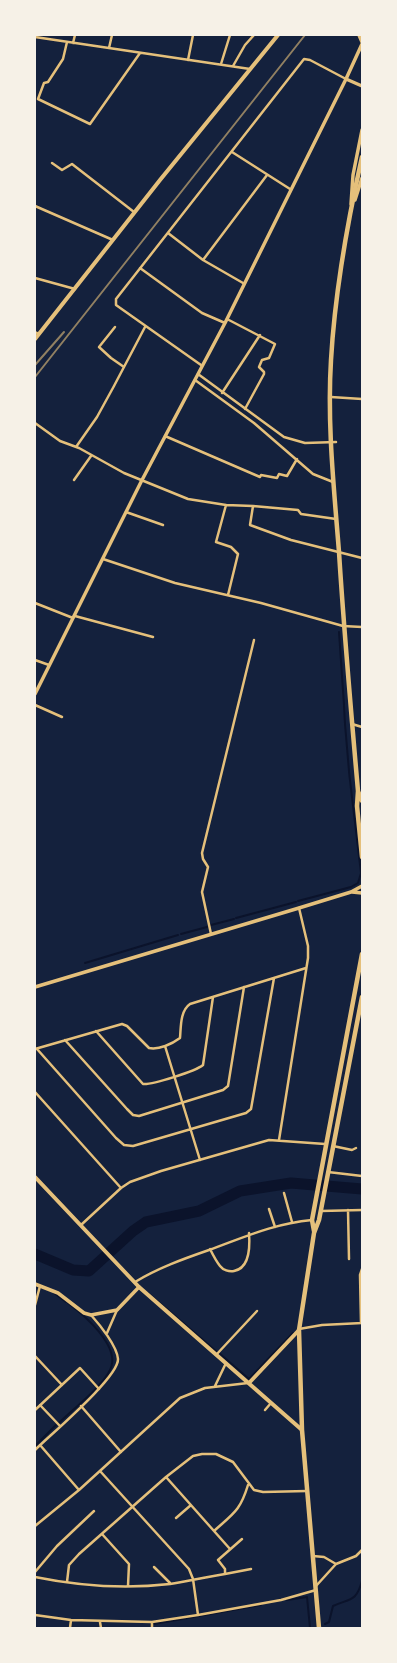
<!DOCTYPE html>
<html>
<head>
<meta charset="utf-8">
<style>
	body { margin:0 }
	#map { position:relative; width:397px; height:1663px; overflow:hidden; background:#14213d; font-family:"Noto Sans",sans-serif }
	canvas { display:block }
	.frame { position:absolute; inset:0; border:36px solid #f6f1e7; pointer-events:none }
</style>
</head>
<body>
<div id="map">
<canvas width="397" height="1663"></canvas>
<div class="frame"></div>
</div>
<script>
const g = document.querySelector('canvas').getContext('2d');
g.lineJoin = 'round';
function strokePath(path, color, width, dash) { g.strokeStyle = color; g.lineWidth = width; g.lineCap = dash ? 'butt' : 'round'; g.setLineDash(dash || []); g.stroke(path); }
const stream = new Path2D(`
	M 339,632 L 344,705
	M 344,706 L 345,724
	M 345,724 L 349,771
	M 298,901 L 351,887 L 358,883 L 361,873 L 349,772
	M 236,918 L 296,902
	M 211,925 L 234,919
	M 181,934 L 207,927
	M 85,963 L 178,935
	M 54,1293 L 66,1302
	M 148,1293 L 217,1352
	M 219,1353 L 249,1379 L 293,1333
	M 59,1423 C 73,1409 102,1387 110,1370 C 122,1347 84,1315 68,1303
	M 35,1446 L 56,1425
	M 287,1600 L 307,1597 L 310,1628
	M 154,1624 L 261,1605
	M 325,1624 L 329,1622 L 333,1606 C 351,1598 356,1602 362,1581`);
const river = new Path2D(`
	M 35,1254 L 73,1270 L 89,1271 L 133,1231 L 146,1222 L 199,1211 L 240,1191 L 291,1183 L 362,1189`);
const minor = new Path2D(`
	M 35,37 L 250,69
	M 67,42 L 63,59 L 48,82 L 44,83 L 38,99 L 90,124 L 140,53
	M 73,43 L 75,35
	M 109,48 L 112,35
	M 188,60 L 193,35
	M 221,64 L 230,35
	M 233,66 L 245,45 L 254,35
	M 232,152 L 290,189
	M 52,163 L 62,170 L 72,164 L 134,212
	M 35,206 L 113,240
	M 168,233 L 203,260 L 243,283
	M 203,260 L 267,175
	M 140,268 L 202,313 L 225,323
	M 35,278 L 75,289
	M 227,319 L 275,344 L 269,358 L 262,360 L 259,367 L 264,372 L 264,374 L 245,409
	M 115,327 L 99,347 L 111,358 L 124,367
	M 35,332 L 39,334
	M 201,365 L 116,305 L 116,299 L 304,59 L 310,60 L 346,79
	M 198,374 L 284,437 L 305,443 L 336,442
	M 195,380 L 254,423 L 313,474 L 333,482
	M 222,393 L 260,335
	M 331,397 L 362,399
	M 35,423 L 60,441 L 79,448 L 124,473 L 188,499 L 226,505 L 253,506 L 250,525 L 291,540 L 362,558
	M 165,436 L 260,477 L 261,475 L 277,478 L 279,474 L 287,476 L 297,459
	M 76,447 L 97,417 L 114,386 L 145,327
	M 74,480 L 91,456
	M 226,505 L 216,542 L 231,547 L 238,554 L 228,595
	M 253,506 L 298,510 L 301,514 L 336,519
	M 126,512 L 163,525
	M 103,559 L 175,583 L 261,603 L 343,626 L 362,627
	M 35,603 L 73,618
	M 75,616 L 153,637
	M 35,660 L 49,665
	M 35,705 L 62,717
	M 352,724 L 362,727
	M 211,934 L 202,892 L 208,867 L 203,859 L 202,853 L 254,640
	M 96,1031 L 143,1084 C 152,1085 196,1071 203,1065 L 213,997
	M 65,1040 L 127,1109 L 133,1115 L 139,1116 L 223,1090 L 228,1086 L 244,987
	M 165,1046 L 200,1160
	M 35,1049 L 122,1024 L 127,1026 L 149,1048 C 159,1050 172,1044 180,1038 C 181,1027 180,1011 190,1004 L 306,968
	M 37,1049 L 116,1138 L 124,1145 L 133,1146 L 246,1113 L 251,1109 L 274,978
	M 35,1092 L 121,1188
	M 279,1140 L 308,958 L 308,946 L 299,908
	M 333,1146 L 352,1150 L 356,1148
	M 328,1172 L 362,1176
	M 284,1193 L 292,1222
	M 269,1209 L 275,1227
	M 348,1210 L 349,1259
	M 321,1211 L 362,1210
	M 81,1225 L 121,1188 L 130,1182 L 161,1171 L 269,1140 L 325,1144
	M 210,1249 C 213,1255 216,1261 220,1266 C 223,1270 229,1272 234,1271 C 250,1268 250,1246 249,1233
	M 135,1282 C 158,1268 183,1259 209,1250 C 245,1237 272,1224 312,1220
	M 35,1305 L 40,1286
	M 361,1323 L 360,1275 L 362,1269
	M 299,1329 L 322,1325 L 362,1323
	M 107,1333 L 117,1310
	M 216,1355 L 257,1311
	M 35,1356 L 62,1385
	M 215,1386 L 226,1363
	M 40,1405 L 60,1426
	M 81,1406 L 121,1452
	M 35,1410 L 80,1368 L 99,1389
	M 265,1410 L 271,1403
	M 40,1445 L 79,1490
	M 35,1450 C 50,1435 119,1377 118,1359 C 117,1346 100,1325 91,1315
	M 100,1471 L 189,1569 L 193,1579 L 198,1615
	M 166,1477 L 230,1549
	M 176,1518 L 191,1505
	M 35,1526 L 79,1490 L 180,1398 L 205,1388 L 248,1383
	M 214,1531 C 234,1513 240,1511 248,1485
	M 102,1534 L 129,1564 L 128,1586
	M 313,1556 L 324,1557 L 336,1564
	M 154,1567 L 170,1583
	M 35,1572 L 57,1546 L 94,1511
	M 225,1574 L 251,1569
	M 35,1577 C 79,1586 126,1589 170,1584 C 188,1581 206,1577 225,1574 L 225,1569 L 218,1560 L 242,1539
	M 67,1582 L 69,1565 L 79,1554 L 166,1477 L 193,1456 L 202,1454 L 216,1454 L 233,1462 L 254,1490 L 263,1492 L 307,1491
	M 316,1586 L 336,1564 L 356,1556 L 362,1550
	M 35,1615 L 71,1620 L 152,1622 L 198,1615 L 281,1600 L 316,1590
	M 100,1622 L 101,1628
	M 70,1628 L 71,1620
	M 152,1628 L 152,1622`);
const tertiary = new Path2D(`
	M 359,35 L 362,42
	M 346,79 L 362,86
	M 355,200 L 362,178
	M 351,204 L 353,175 L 362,130
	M 35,694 L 142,480 L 225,323 L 346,79 L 362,44
	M 352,892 L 362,893
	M 35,987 L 299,908 L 351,892 L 362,886
	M 35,1284 L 58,1293 L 84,1313 L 91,1315 L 117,1310 L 139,1287`);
const secondary = new Path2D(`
	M 35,339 L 160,180 L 278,35
	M 35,1177 L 139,1287 L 302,1430
	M 249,1383 L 299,1330`);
const trunk = new Path2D(`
	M 362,157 C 347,224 335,291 331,360 C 327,424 334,488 339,552 C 344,632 351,711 358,791 L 357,806 L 362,857
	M 358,791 L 362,801
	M 314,1231 L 312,1220 L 362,954
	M 319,1628 L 302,1430 L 299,1330 L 314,1233 L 319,1220 L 362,997`);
const rail = new Path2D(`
	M 35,365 L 64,332
	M 35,377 L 305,35`);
strokePath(stream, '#0b132b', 2);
strokePath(river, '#0b132b', 11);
strokePath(minor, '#e5c07b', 2.5);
strokePath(tertiary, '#e5c07b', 3.5);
strokePath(secondary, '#e5c07b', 4);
strokePath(trunk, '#e5c07b', 4.5);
strokePath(rail, '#918062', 2);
</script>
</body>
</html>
